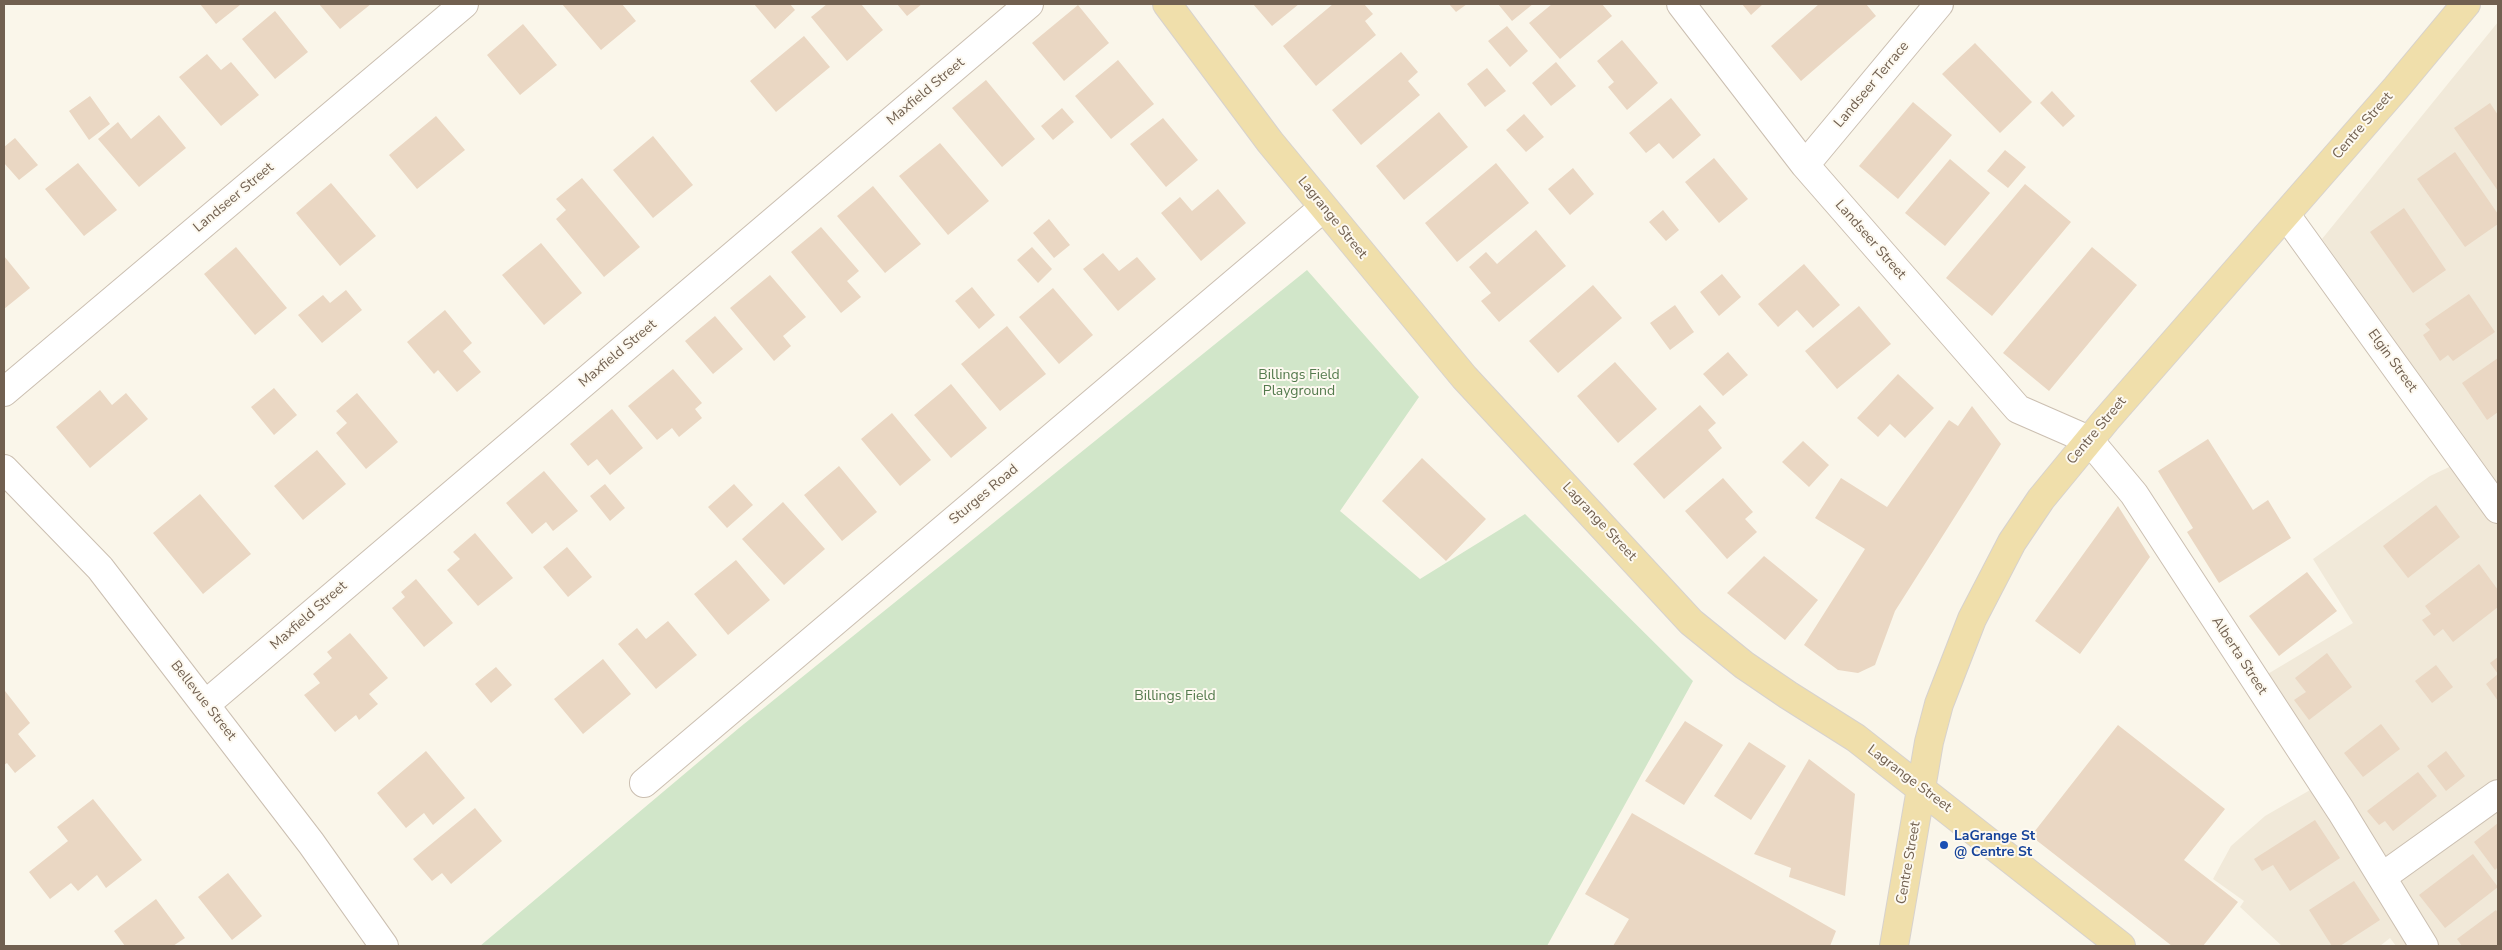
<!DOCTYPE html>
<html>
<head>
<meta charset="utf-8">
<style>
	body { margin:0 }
	#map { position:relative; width:2502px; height:950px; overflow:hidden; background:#faf6ea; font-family:"Nunito Sans",sans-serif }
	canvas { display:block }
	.frame { position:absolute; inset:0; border:5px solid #716050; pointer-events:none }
</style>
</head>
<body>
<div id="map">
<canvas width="2502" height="950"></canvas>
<div class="frame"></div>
</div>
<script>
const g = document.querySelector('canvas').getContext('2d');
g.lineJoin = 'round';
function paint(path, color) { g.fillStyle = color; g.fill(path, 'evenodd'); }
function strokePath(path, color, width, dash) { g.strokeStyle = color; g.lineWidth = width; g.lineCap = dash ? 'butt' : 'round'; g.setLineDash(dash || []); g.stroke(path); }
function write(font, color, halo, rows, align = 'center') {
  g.font = font + ' "Nunito Sans",sans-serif'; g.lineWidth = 4; g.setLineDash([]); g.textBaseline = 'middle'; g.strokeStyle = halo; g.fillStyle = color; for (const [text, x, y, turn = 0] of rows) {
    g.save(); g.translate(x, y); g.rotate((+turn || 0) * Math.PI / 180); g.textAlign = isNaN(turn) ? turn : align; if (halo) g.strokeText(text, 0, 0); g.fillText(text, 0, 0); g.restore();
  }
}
const residential = new Path2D(`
	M 2498,22 L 2498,946 L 2396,946 L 2390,938 L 2380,946 L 2282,946 L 2240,907 L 2244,901 L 2213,879 L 2231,846 L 2265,816 L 2331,778 L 2266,675 L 2353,623 L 2313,559 L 2430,476 L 2475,455 L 2322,239 Z`);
const green = new Path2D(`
	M 1307,270 L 1419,397 L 1340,511 L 1420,579 L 1525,514 L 1693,681 L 1547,946 L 480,946 L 739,728 Z`);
const building = new Path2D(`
	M 200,4 L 239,4 L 240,5 L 216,24 Z
	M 319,4 L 371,4 L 340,29 Z
	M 562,4 L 622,4 L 636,21 L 601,50 Z
	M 754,4 L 790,4 L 795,10 L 775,29 Z
	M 827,4 L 861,4 L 883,30 L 847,61 L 811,17 Z
	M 897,4 L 922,4 L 907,16 Z
	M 1253,4 L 1299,4 L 1272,26 Z
	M 1333,4 L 1364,4 L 1373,14 L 1365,21 L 1376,35 L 1316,86 L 1283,46 Z
	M 1449,4 L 1467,4 L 1456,12 Z
	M 1498,4 L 1533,4 L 1512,21 Z
	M 1552,4 L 1602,4 L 1612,16 L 1560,59 L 1529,23 Z
	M 1742,4 L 1763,4 L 1751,15 Z
	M 1819,4 L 1866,4 L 1876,16 L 1801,81 L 1771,46 Z
	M 1078,5 L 1109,43 L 1064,81 L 1032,43 Z
	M 275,11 L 308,52 L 275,79 L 242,39 Z
	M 523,24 L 557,65 L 520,95 L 487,55 Z
	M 1507,26 L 1528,51 L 1510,67 L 1488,41 Z
	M 804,36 L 830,67 L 776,112 L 750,81 Z
	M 1622,40 L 1658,83 L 1627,110 L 1608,87 L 1614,82 L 1597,61 Z
	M 1975,43 L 2032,102 L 2000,133 L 1942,74 Z
	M 1401,52 L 1418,72 L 1408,81 L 1420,95 L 1361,145 L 1332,110 Z
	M 207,54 L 221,70 L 231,62 L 259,95 L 221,126 L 179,77 Z
	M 1118,60 L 1154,104 L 1111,139 L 1075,96 Z
	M 1556,62 L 1576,86 L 1551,106 L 1532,83 Z
	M 1487,68 L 1506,91 L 1485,107 L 1467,84 Z
	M 986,80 L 1035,139 L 1002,167 L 952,108 Z
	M 2052,91 L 2075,116 L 2063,127 L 2040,103 Z
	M 90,96 L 110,124 L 89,140 L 69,111 Z
	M 1671,98 L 1701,135 L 1673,159 L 1659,143 L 1646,153 L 1629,133 Z
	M 1913,102 L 1952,135 L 1898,199 L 1859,166 Z
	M 2490,103 L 2498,115 L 2498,191 L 2454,128 Z
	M 1062,108 L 1074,122 L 1053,140 L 1041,126 Z
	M 1439,112 L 1468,147 L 1404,200 L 1376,166 Z
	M 1524,114 L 1544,137 L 1526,152 L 1506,130 Z
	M 159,115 L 186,148 L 139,187 L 98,139 L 118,122 L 131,139 Z
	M 436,116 L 465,150 L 417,189 L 389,155 Z
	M 1163,118 L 1198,160 L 1166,187 L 1130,144 Z
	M 653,136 L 693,185 L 653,218 L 613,170 Z
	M 15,138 L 38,165 L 19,180 L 4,163 L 4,147 Z
	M 940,143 L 989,201 L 948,235 L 899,176 Z
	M 2005,150 L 2026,167 L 2008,188 L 1987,171 Z
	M 2455,152 L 2498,214 L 2498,224 L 2465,247 L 2417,179 Z
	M 1714,158 L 1748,199 L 1719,223 L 1685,182 Z
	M 1950,159 L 1990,193 L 1945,246 L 1905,213 Z
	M 78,163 L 117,210 L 84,236 L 45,189 Z
	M 1496,163 L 1529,203 L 1457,262 L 1425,223 Z
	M 1573,168 L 1594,194 L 1570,215 L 1548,189 Z
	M 582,178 L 640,247 L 604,277 L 556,219 L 566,210 L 556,199 Z
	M 331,183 L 376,236 L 340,266 L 296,213 Z
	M 2025,184 L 2071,222 L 1992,316 L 1946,278 Z
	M 873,186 L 921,244 L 885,273 L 837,216 Z
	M 1218,189 L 1246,223 L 1201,261 L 1161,213 L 1180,197 L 1192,211 Z
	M 2404,208 L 2446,270 L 2413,293 L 2370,232 Z
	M 1663,210 L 1679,230 L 1666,241 L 1649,222 Z
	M 1049,219 L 1070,245 L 1054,258 L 1033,233 Z
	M 821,227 L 859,271 L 847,281 L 861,297 L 841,313 L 791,252 Z
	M 1536,230 L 1566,266 L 1499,322 L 1481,301 L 1491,293 L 1469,267 L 1486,252 L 1497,264 Z
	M 541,243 L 582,293 L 544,325 L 502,275 Z
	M 236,247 L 287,308 L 255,335 L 204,274 Z
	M 1032,247 L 1052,269 L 1038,283 L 1017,260 Z
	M 2092,247 L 2137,285 L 2049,391 L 2003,353 Z
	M 1103,253 L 1119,271 L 1137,257 L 1156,279 L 1118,311 L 1083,269 Z
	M 4,256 L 30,288 L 4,309 Z
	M 1804,264 L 1840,305 L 1813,328 L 1797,310 L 1778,327 L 1758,304 Z
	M 1722,274 L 1741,297 L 1719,316 L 1700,292 Z
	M 770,275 L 806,317 L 783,336 L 791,346 L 774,361 L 730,308 Z
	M 1593,285 L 1622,318 L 1558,373 L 1529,341 Z
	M 972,287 L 995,315 L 979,329 L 955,301 Z
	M 1053,288 L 1093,335 L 1059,364 L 1019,317 Z
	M 346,290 L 362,310 L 322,343 L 298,315 L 323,295 L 330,303 Z
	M 2469,294 L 2495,332 L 2453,361 L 2448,355 L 2440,361 L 2423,335 L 2430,330 L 2425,324 Z
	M 1675,305 L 1694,332 L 1670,350 L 1650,323 Z
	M 1859,306 L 1891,344 L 1837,389 L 1805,351 Z
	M 445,310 L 472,343 L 463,351 L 481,372 L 457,392 L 438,370 L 434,374 L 407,342 Z
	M 715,316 L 743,349 L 713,374 L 685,341 Z
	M 1007,326 L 1046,374 L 1000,411 L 961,364 Z
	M 1728,352 L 1748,375 L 1723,396 L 1703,374 Z
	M 2498,358 L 2498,412 L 2487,420 L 2462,383 Z
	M 1615,362 L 1657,409 L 1618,443 L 1577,396 Z
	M 673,369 L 702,403 L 695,409 L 702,418 L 679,437 L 672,428 L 657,440 L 628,406 Z
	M 1898,374 L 1934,408 L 1905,438 L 1890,424 L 1878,437 L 1857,418 Z
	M 951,384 L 987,428 L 951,458 L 914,415 Z
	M 274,388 L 297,415 L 274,435 L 251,407 Z
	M 100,390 L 112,405 L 126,393 L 148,419 L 90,468 L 56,427 Z
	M 357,393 L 398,442 L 366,469 L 336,433 L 347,423 L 336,411 Z
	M 1700,405 L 1716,423 L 1708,430 L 1722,448 L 1664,499 L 1633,464 Z
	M 1972,406 L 2001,444 L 1895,611 L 1875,665 L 1858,673 L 1838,670 L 1804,645 L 1865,549 L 1815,518 L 1841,478 L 1887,507 L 1949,420 L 1958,426 Z
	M 612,409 L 643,448 L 610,475 L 597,459 L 588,466 L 570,444 Z
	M 892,413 L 931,460 L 900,486 L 861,439 Z
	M 2208,439 L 2253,510 L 2268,500 L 2291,538 L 2219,583 L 2187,532 L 2193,528 L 2158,471 Z
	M 1803,441 L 1829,465 L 1809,487 L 1782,462 Z
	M 317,450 L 346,484 L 303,520 L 274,486 Z
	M 1422,458 L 1486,519 L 1446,561 L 1382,501 Z
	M 839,466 L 877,512 L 842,541 L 804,495 Z
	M 544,471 L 578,511 L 553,531 L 546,522 L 532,534 L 506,503 Z
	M 1723,478 L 1753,512 L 1745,519 L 1757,532 L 1727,559 L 1685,511 Z
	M 605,484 L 625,508 L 610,521 L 590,496 Z
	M 734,484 L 753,505 L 727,528 L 708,507 Z
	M 200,494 L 251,554 L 203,594 L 153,533 Z
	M 783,502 L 825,549 L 784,585 L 742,539 Z
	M 2436,505 L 2460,537 L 2408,578 L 2383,546 Z
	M 2118,506 L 2150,557 L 2080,654 L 2035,621 Z
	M 475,533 L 513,578 L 478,606 L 447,570 L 460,559 L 453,552 Z
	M 567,547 L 592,577 L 568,597 L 543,567 Z
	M 1764,556 L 1818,600 L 1785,640 L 1727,593 Z
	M 736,560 L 770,600 L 728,635 L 694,594 Z
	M 2479,564 L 2498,590 L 2498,607 L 2453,642 L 2443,629 L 2434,636 L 2422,620 L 2431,614 L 2425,606 Z
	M 2307,572 L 2337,611 L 2279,656 L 2249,616 Z
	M 416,579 L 453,623 L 424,647 L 392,608 L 405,597 L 401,592 Z
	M 668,621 L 697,655 L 656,689 L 618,644 L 637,628 L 646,639 Z
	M 350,633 L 388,678 L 369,694 L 378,704 L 359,720 L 356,715 L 335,732 L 304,695 L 320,683 L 313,674 L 332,658 L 327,652 Z
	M 2327,653 L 2352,687 L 2309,720 L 2294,700 L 2306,692 L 2295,678 Z
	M 2498,657 L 2498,701 L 2486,684 L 2498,674 L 2490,663 Z
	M 603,659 L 631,694 L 583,734 L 554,699 Z
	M 2436,665 L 2453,687 L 2432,703 L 2415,681 Z
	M 496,667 L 512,685 L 491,703 L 475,684 Z
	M 5,691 L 30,723 L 18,734 L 36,756 L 15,773 L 7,763 L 4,765 Z
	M 1685,721 L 1723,745 L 1684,805 L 1645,781 Z
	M 2381,724 L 2400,749 L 2363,777 L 2344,753 Z
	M 2118,725 L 2225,809 L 2184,860 L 2238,902 L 2203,946 L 2172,946 L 2031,836 Z
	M 1749,742 L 1786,766 L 1751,820 L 1714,796 Z
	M 426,751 L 465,798 L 433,825 L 424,813 L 406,828 L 377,793 Z
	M 2446,751 L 2465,776 L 2446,791 L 2427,766 Z
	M 1809,759 L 1855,794 L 1845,896 L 1789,877 L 1791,868 L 1754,854 Z
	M 2418,772 L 2437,796 L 2393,831 L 2385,821 L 2379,825 L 2367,811 Z
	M 93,799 L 142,860 L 106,888 L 97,875 L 78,891 L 71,883 L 50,899 L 29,872 L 68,841 L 57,827 Z
	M 475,808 L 502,841 L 451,884 L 442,873 L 432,881 L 413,859 Z
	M 1632,813 L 1836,931 L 1830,946 L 1613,946 L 1629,919 L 1585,894 Z
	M 2315,820 L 2340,858 L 2290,891 L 2273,865 L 2262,871 L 2254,859 Z
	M 2498,823 L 2498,867 L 2495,870 L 2474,842 Z
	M 2473,854 L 2498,887 L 2445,928 L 2419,895 Z
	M 228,873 L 262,916 L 232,940 L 198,897 Z
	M 2354,881 L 2380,920 L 2340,946 L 2332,946 L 2309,910 Z
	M 156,899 L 185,938 L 173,946 L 125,946 L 114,931 Z
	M 2496,910 L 2498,913 L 2498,946 L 2462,946 L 2457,939 Z`);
const minor = new Path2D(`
	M 1681,4 L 1805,165 L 2018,409 L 2089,440 L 2134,494 L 2341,811 L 2424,946
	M 1805,165 L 1939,4
	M 2286,215 L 2498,509
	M 4,392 L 464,4
	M 4,469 L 100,568 L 311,843 L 384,946
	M 206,704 L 1029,4
	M 644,783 L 1323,208
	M 2382,877 L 2498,794`);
const major = new Path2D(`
	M 1167,4 L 1270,142 L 1464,377 L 1691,622 L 1744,665 L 1788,695 L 1856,738 L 2121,946
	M 1894,946 L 1929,742 L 1939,704 L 1972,619 L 2012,542 L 2041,499 L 2106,420 L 2396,88 L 2466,4`);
const markers = [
	[1944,845,5,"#1a4fb4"]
];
const streetNames = [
	["Landseer Terrace",1872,85,-50],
	["Maxfield Street",926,92,-40],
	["Centre Street",2363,126,-49],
	["Landseer Street",234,198,-40],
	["Lagrange Street",1332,218,51],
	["Landseer Street",1870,240,49],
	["Maxfield Street",618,354,-40],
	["Elgin Street",2392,361,54],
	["Centre Street",2097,431,-50],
	["Sturges Road",984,495,-40],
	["Lagrange Street",1599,522,47],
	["Maxfield Street",309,616,-41],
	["Alberta Street",2239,656,57],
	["Bellevue Street",203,701,52],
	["Lagrange Street",1909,779,37],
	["Centre Street",1909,863,-80]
];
const parkNames = [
	["Billings Field",1299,376],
	["Playground",1299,392],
	["Billings Field",1175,697]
];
const transitNames = [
	["LaGrange St",1954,837],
	["@ Centre St",1954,853]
];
paint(residential, '#f1e9d9');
paint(green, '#d1e6c9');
paint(building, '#ead7c3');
strokePath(minor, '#cbbfb1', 30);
strokePath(major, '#d7d2ce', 30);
strokePath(minor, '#fff', 28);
strokePath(major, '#f0dfab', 28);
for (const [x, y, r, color] of markers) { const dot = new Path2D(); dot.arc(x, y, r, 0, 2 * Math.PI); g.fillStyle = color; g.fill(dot); strokePath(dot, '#fdf9f0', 2); }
write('14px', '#716050', '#fdf9f0', streetNames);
write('14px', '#547a4d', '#fdf9f0', parkNames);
write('bold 14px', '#164399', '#fdf9f0', transitNames, 'left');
</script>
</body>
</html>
